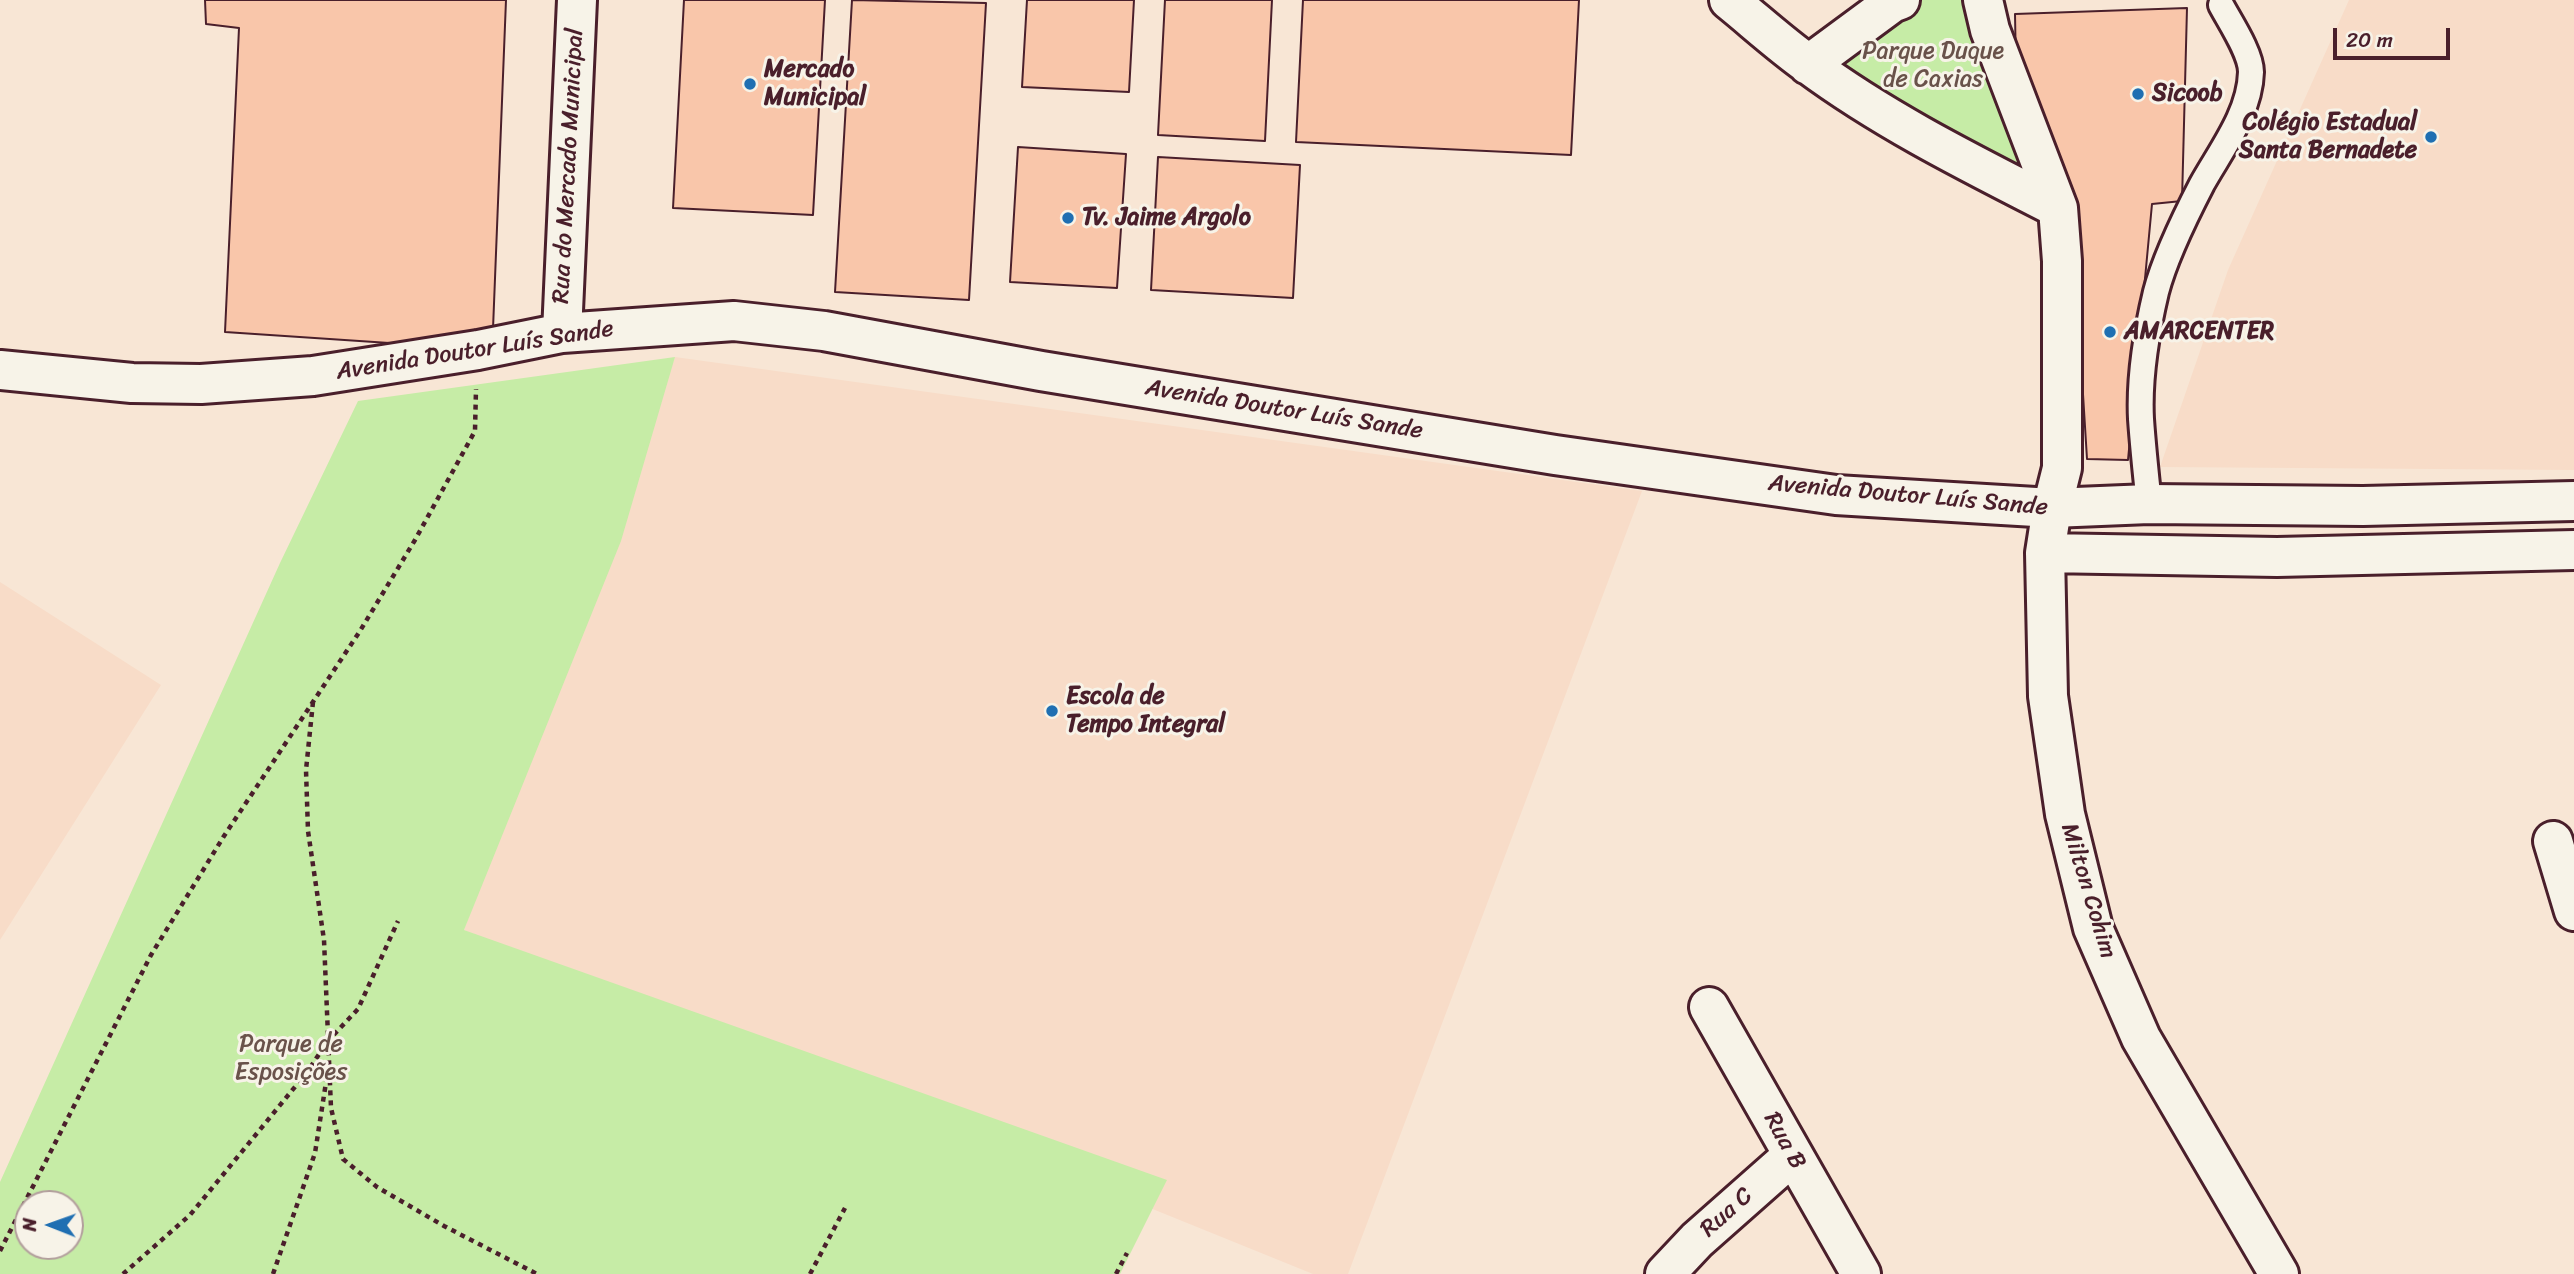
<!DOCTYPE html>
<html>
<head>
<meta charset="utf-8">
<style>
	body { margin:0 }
	#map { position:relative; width:2574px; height:1274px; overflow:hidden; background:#f8e6d5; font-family:Sriracha,sans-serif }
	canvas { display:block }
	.north { position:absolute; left:14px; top:1190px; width:70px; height:70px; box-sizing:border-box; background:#f7f3e8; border:2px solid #b29e9c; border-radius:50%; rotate:271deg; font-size:19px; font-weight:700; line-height:28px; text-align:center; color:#4a1f2b }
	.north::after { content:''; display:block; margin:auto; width:24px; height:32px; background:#1f6fb2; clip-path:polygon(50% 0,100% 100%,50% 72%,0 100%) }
	.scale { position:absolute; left:2333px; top:28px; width:117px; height:32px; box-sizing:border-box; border:4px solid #4a1f2b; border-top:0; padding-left:9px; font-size:21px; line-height:24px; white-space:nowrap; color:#4a1f2b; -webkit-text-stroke:5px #f7f3e8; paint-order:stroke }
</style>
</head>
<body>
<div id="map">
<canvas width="2574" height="1274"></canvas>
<div class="north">N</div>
<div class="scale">20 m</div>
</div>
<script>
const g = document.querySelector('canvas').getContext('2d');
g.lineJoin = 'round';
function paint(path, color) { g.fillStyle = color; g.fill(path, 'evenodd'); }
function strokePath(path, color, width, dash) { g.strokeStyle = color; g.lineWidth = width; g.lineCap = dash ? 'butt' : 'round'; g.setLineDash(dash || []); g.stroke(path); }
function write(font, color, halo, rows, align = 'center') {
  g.font = font + ' Sriracha,sans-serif'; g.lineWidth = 6; g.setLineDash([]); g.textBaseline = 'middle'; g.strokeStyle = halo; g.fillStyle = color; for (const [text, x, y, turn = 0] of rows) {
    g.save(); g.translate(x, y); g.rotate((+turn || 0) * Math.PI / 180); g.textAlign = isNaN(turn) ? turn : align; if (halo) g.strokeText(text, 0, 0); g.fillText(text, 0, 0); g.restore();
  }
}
const built = new Path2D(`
	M 2349,0 L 2574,0 L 2574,470 L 2160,467 L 2228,270 Z
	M 675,357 L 1642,491 L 1348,1274 L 1313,1274 L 464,930 Z
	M 0,582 L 161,685 L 0,940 Z`);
const green = new Path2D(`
	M 1902,0 L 1982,0 L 2057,207 L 1811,65 Z
	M 675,357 L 621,541 L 464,930 L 1167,1180 L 1120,1274 L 0,1274 L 0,1182 L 280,563 L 358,401 ZM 70,1204 L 70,1246 L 28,1246 L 28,1204 Z`);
const building = new Path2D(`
	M 205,0 L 506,0 L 493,329 L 449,347 L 225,332 L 239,28 L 206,24 Z
	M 684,0 L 825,0 L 813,215 L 673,208 Z
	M 852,0 L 986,3 L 969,300 L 835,292 Z
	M 1027,0 L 1134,0 L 1129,92 L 1022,87 Z
	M 1165,0 L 1272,0 L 1265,141 L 1158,135 Z
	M 1303,0 L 1579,0 L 1571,155 L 1296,142 Z
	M 2187,8 L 2182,201 L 2152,204 L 2128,460 L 2087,459 L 2071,200 L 2016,70 L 2015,14 Z
	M 1018,147 L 1126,154 L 1117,288 L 1010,282 Z
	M 1158,157 L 1300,165 L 1293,298 L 1151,290 Z`);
const path = new Path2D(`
	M 313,702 L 306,770 L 308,831 L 324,940 L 331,1108 L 343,1159 L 377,1187 L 444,1226 L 537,1274
	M 0,1251 L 151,955 L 224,836 L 360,631 L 415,540 L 475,431 L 476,389
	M 123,1274 L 190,1215 L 308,1071 L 327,1042 L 358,1009 L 398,921
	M 273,1274 L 315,1153 L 327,1076
	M 810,1274 L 845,1208
	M 1116,1274 L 1127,1253`);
const service = new Path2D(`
	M 2149,504 C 2146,476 2143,448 2141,419 C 2139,380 2147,330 2156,292 C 2164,261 2187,213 2202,184 C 2221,150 2250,113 2251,72 C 2251,53 2230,22 2221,5`);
const minor = new Path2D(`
	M 1729,0 C 1755,21 1780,44 1808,64 C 1885,121 1972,164 2058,208
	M 1983,0 L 1990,30 L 2058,208 L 2062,261 L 2062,468 L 2052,508 L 2045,553 L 2048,696 L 2065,814 L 2093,928 L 2141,1038 L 2279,1274
	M 1808,65 L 1892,3 L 1900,0
	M 2045,553 L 2277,557 L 2574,550
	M 2553,841 L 2574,911
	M 1709,1007 L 1861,1274
	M 1665,1274 L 1697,1240 L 1792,1156`);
const tertiary = new Path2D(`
	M 562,333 L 577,0
	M 0,370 L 132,383 L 201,384 L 313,376 L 478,350 L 562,333 L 734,321 L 824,331 L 1041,371 L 1555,455 L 1836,495 L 2052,508 L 2149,504 L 2363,506 L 2574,501`);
const markers = [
	[750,84,7,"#1f6fb2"],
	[2138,94,7,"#1f6fb2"],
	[2431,137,7,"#1f6fb2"],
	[1068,218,7,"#1f6fb2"],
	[2110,332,7,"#1f6fb2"],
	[1052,711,7,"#1f6fb2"]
];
const parkNames = [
	["Parque Duque",1933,52],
	["de Caxias",1933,80],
	["Parque de",291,1045],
	["Esposições",291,1073]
];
const poiNames = [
	["Mercado",764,70],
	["Municipal",764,98],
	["Sicoob",2152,94],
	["Colégio Estadual",2417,123,"right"],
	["Santa Bernadete",2417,151,"right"],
	["Tv. Jaime Argolo",1082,218],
	["AMARCENTER",2124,332],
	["Escola de",1066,697],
	["Tempo Integral",1066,725]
];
const streetNames = [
	["Rua do Mercado Municipal",569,166,-87],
	["Avenida Doutor Luís Sande",475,351,-9],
	["Avenida Doutor Luís Sande",1284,410,9],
	["Avenida Doutor Luís Sande",1908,496,5],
	["Milton Cohim",2088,891,73],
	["Rua B",1784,1141,61],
	["Rua C",1727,1213,-42]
];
paint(built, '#f8dcc8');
paint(green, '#c6eca6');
paint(building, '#f9c6aa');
strokePath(building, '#4a1f2b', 2);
strokePath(service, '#4a1f2b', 30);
strokePath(minor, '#4a1f2b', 44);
strokePath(tertiary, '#4a1f2b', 44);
strokePath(path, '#4a1f2b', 4.5, [5, 5]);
strokePath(service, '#f7f3e8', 24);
strokePath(minor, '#f7f3e8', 38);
strokePath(tertiary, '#f7f3e8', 38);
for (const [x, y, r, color] of markers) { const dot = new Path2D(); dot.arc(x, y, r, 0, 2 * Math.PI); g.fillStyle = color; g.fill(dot); strokePath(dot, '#f7f3e8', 2.5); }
write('24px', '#69524a', '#f7f3e8', parkNames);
write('bold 24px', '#4a1f2b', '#f7f3e8', poiNames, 'left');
write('24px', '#4a1f2b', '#f7f3e8', streetNames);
</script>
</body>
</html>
